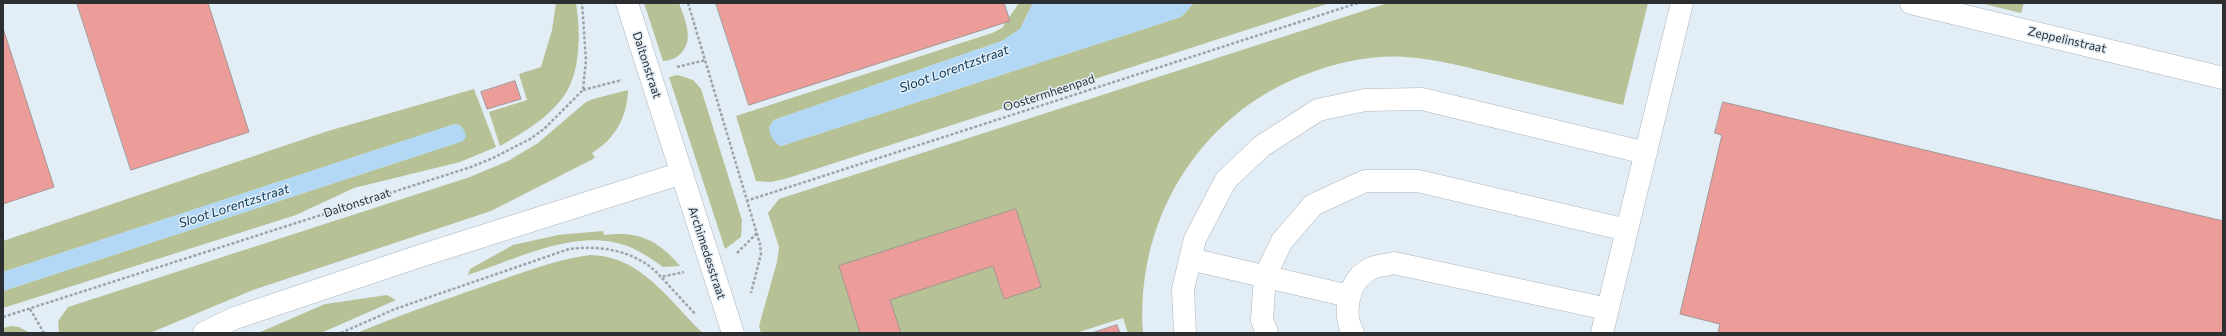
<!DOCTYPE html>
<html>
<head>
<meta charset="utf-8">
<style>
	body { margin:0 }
	#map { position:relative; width:2226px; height:336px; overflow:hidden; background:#e3edf6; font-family:Commissioner,sans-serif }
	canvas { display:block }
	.frame { position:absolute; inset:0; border:4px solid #2b2f32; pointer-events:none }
</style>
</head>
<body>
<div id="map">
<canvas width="2226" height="336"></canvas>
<div class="frame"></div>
</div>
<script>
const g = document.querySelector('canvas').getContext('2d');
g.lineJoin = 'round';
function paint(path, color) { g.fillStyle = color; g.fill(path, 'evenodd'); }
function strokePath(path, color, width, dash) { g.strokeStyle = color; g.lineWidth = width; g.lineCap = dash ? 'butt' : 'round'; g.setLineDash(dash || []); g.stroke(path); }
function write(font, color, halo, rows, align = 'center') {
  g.font = font + ' Commissioner,sans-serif'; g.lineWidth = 3; g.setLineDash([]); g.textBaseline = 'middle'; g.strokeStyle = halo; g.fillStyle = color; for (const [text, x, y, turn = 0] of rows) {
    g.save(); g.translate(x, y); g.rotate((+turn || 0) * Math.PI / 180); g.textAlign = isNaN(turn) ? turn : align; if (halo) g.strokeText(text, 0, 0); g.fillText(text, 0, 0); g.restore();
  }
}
const green = new Path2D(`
	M 556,3 L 576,3 C 581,33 581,76 561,100 C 545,120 521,134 500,146 L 489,112 L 527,100 L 519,74 L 541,67 L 552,30 Z
	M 644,3 L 679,3 C 685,20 696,42 678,56 C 674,59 668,61 663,61 Z
	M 1019,3 L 1033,3 L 1020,29 L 1002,41 L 774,120 L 769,127 L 781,146 L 1181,17 L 1194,3 L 1330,3 L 788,178 L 771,182 L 756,181 L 736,116 L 992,33 L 1002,28 Z
	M 1388,3 L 1648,3 L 1623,105 C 1582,95 1542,86 1502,76 C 1470,68 1438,59 1405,57 C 1376,55 1345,61 1318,70 C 1204,107 1135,215 1143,333 L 1128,333 L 1123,318 L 1076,333 L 761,333 L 759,326 L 777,262 L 779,247 L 768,213 L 779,199 Z
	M 1980,3 L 2024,3 L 2021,13 Z
	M 678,75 L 693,80 L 701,89 L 742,220 L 741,237 L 725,249 L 669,77 Z
	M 474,89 L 496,147 L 460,162 L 354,188 L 296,215 L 3,308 L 3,291 L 463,141 L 461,126 L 455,124 L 3,272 L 3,241 L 328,131 Z
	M 628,90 C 627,117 616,138 592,153 L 595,158 L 491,211 L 253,290 L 150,333 L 59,333 L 58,321 L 68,307 L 470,177 L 508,161 L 538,143 L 586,102 L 593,99 Z
	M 603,231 L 604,235 C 638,231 657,239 680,266 L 663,267 C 653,260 643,253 632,248 C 581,225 517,259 468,275 L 470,269 L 513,245 L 558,235 Z
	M 590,255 C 642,256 668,300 703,333 L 357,333 C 399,315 441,301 484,286 C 519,274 553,260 590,255 Z
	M 387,295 L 396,300 L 321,333 L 258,333 L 325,304 Z
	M 11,326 L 19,327 L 30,333 L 3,333 L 3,328 Z`);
const water = new Path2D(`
	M 1033,3 L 1194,3 L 1181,17 L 781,146 C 773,142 770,136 769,127 L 774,120 L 1002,41 L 1020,29 Z
	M 455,124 C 462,126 465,129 466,137 L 463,141 L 3,291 L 3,272 Z`);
const building = new Path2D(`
	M 77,3 L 208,3 L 249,132 L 131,170 Z
	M 716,3 L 1004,3 L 1010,21 L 749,105 Z
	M 3,28 L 54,187 L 3,204 Z
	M 515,81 L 521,99 L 487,109 L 481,92 Z
	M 1723,102 L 2223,221 L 2223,333 L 1718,333 L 1720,324 L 1680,314 L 1722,135 L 1715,133 Z
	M 1016,209 L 1041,287 L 1004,299 L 993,266 L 890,300 L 901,333 L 860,333 L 839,266 Z
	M 1117,325 L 1120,333 L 1092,333 Z`);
const path = new Path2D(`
	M 688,3 L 760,244 L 761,254 L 751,293
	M 677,67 L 706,60
	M 583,90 L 622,80
	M 746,201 L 1358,3
	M 737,253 L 757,233
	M 662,278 L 696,315
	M 30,309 L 44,333
	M 3,317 L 471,167 L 493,158 L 530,139 L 544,129 L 583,90 L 586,60 L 582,3
	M 341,333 L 395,309 L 569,249 C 603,245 638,251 661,277 L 684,272`);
const minor = new Path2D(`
	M 627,3 L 733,333
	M 1911,3 L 2223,78
	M 1190,259 L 1349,296
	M 204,333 L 235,318 L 423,255 L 682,173
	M 1185,333 L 1183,289 L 1195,239 L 1226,180 L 1262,146 L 1318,110 L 1365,100 L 1422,99 L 1646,153
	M 1267,333 L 1262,320 L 1265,276 L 1282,241 L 1313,205 L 1365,181 L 1418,181 L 1627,230
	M 1353,333 C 1342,313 1348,278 1372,268 C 1379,265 1387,265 1394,263 L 1607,309
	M 1602,333 L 1682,3`);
const streetNames = [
	["Zeppelinstraat",2067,40,13],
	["Daltonstraat",647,65,72],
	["Oostermheenpad",1049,93,-18],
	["Daltonstraat",357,203,-18],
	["Archimedesstraat",707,253,72]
];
const waterNames = [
	["Sloot Lorentzstraat",954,69,-20],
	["Sloot Lorentzstraat",234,206,-18]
];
paint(green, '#b6c296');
paint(water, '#b3d8f5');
paint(building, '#ec9d99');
strokePath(building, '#a29594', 1);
strokePath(minor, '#adb6be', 23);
strokePath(path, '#9ca4ab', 2.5, [3, 2]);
strokePath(minor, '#fff', 22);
write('12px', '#2b2f32', '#e3edf6', streetNames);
write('italic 13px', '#073959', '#e3edf6', waterNames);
</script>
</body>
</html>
